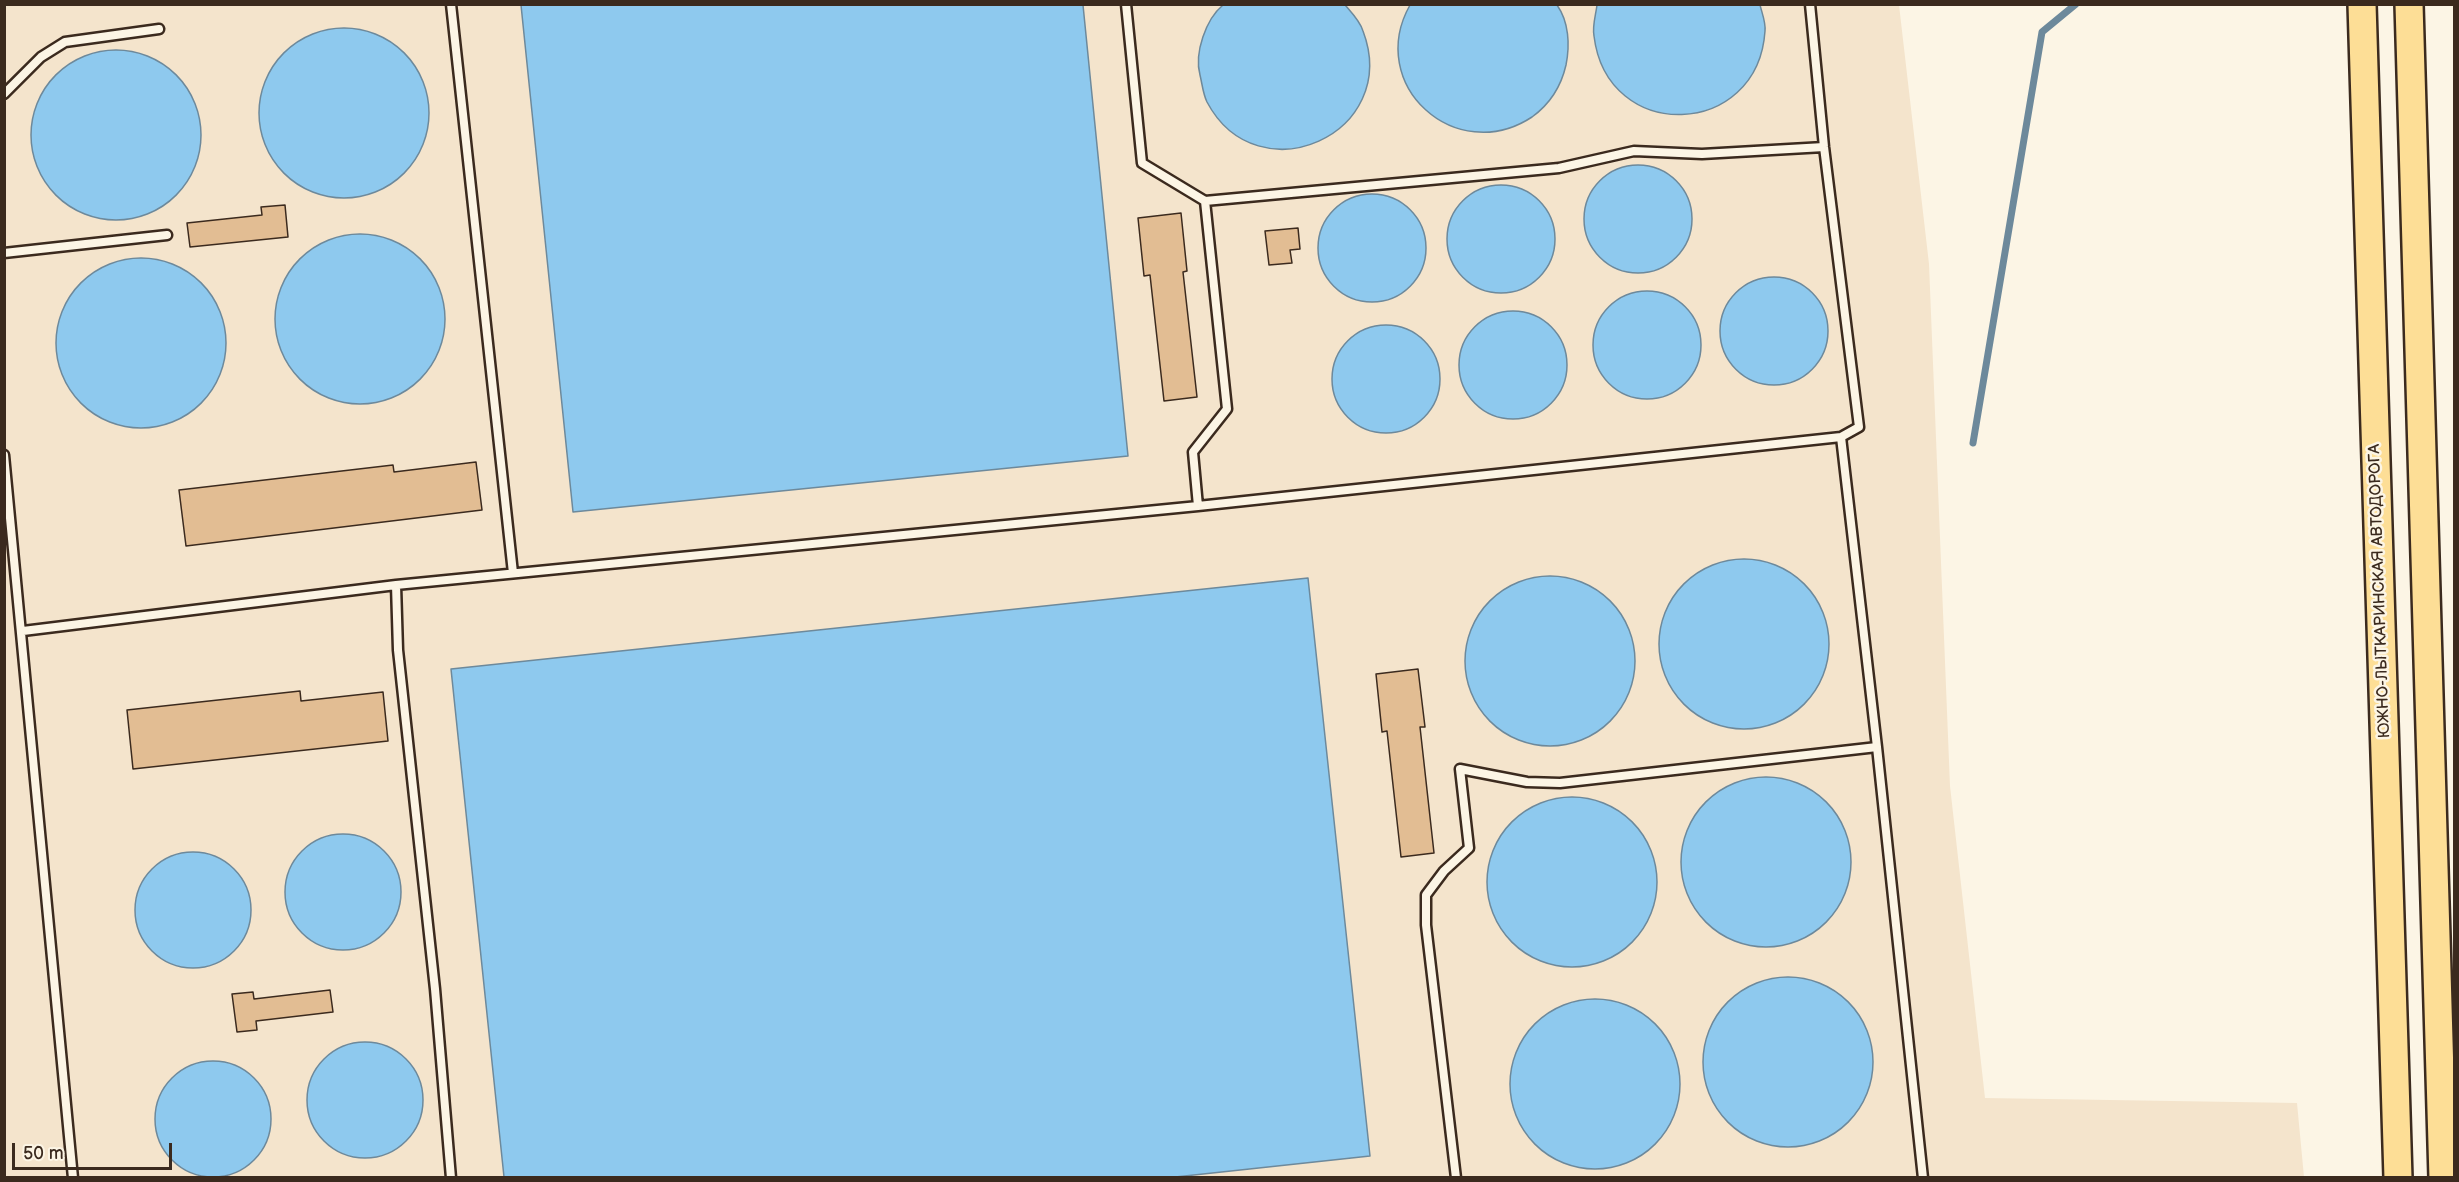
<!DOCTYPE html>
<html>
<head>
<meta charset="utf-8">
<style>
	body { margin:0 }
	#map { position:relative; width:2459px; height:1182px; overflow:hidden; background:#fcf5e5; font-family:"Balsamiq Sans",sans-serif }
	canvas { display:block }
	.frame { position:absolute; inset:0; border:6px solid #3b2a1e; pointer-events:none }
	.scale { position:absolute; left:12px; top:1143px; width:160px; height:27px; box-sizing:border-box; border:3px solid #3b2a1e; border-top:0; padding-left:8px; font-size:18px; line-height:21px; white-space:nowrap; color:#3b2a1e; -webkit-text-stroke:4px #fcf5e5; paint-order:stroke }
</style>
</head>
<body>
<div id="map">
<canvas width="2459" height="1182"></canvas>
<div class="frame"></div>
<div class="scale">50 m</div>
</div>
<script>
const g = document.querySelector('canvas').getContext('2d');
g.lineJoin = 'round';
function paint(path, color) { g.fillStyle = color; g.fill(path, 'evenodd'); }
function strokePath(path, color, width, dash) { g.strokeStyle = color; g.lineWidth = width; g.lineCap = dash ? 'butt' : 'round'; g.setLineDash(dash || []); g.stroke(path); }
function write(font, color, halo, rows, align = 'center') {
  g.font = font + ' "Balsamiq Sans",sans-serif'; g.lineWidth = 5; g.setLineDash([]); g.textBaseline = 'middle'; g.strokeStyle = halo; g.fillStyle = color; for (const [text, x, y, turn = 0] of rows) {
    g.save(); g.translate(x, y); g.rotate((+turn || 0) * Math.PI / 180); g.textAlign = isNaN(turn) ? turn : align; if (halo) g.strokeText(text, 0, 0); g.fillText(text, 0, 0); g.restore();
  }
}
const built = new Path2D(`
	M 5,4 L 1899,5 L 1929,264 L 1950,786 L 1985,1098 L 2297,1103 L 2304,1177 L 5,1178 Z`);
const water = new Path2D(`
	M 521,5 L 1083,5 L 1128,456 L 573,512 Z
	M 1223,5 L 1345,5 C 1351,12 1360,21 1363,31 C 1402,134 1258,198 1207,102 C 1203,94 1202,83 1200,75 C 1194,53 1206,19 1223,5 Z
	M 1410,5 L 1557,5 C 1569,22 1570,45 1566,65 C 1561,87 1550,104 1532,117 C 1456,167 1365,85 1410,5 Z
	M 1597,5 L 1760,5 C 1762,13 1766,23 1765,31 C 1758,139 1607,144 1594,36 C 1592,26 1596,14 1597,5 Z
	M259 113a85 85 0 1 1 170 0a85 85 0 1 1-170 0Z
	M31 135a85 85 0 1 1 170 0a85 85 0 1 1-170 0Z
	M1584 219a54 54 0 1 1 108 0a54 54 0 1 1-108 0Z
	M1447 239a54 54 0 1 1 108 0a54 54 0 1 1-108 0Z
	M1318 248a54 54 0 1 1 108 0a54 54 0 1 1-108 0Z
	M275 319a85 85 0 1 1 170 0a85 85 0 1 1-170 0Z
	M56 343a85 85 0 1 1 170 0a85 85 0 1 1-170 0Z
	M1720 331a54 54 0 1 1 108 0a54 54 0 1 1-108 0Z
	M1593 345a54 54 0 1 1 108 0a54 54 0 1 1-108 0Z
	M1459 365a54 54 0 1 1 108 0a54 54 0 1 1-108 0Z
	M1332 379a54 54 0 1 1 108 0a54 54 0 1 1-108 0Z
	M1659 644a85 85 0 1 1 170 0a85 85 0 1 1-170 0Z
	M1465 661a85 85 0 1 1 170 0a85 85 0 1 1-170 0Z
	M 1308,578 L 1370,1156 L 1166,1178 L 504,1177 L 451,669 Z
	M1681 862a85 85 0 1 1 170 0a85 85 0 1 1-170 0Z
	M1487 882a85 85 0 1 1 170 0a85 85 0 1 1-170 0Z
	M285 892a58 58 0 1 1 116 0a58 58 0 1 1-116 0Z
	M135 910a58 58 0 1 1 116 0a58 58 0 1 1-116 0Z
	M1703 1062a85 85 0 1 1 170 0a85 85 0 1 1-170 0Z
	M1510 1084a85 85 0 1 1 170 0a85 85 0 1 1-170 0Z
	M307 1100a58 58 0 1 1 116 0a58 58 0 1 1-116 0Z
	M155 1119a58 58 0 1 1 116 0a58 58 0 1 1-116 0Z`);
const stream = new Path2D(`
	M 1973,443 L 2042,32 L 2076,4`);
const building = new Path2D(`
	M 285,205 L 288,237 L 190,247 L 187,223 L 262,215 L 261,207 Z
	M 1181,213 L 1187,271 L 1183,272 L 1197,397 L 1164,401 L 1150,275 L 1144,276 L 1138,218 Z
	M 1298,228 L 1300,249 L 1290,250 L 1292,263 L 1269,265 L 1265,231 Z
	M 476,462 L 482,510 L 186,546 L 179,490 L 393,465 L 394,472 Z
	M 1418,669 L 1425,727 L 1420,727 L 1434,853 L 1401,857 L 1387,731 L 1382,732 L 1376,674 Z
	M 300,691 L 301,701 L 383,692 L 388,741 L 133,769 L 127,710 Z
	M 330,990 L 333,1012 L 256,1021 L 257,1030 L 237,1032 L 232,994 L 253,992 L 254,999 Z`);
const lane = new Path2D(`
	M 451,4 L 513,573
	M 1126,4 L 1142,163 L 1205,201 L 1227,409 L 1193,452 L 1198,506
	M 1810,4 L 1824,147 L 1859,427 L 1841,437
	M 4,94 L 41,57 L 65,42 L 159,29
	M 1205,201 L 1559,168 L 1634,151 L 1702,154 L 1824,147
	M 4,253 L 167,235
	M 4,455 L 73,1178
	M 396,585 L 398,650 L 435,989 L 451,1178
	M 23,631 L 396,585 L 1198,506 L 1841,437 L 1877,747 L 1923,1178
	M 1456,1178 L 1426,925 L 1426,895 L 1444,871 L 1469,848 L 1460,769 L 1527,782 L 1560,783 L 1877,747`);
const primary = new Path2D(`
	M 2362,4 L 2398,1178
	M 2409,4 L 2443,1178`);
const streetNames = [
	["ЮЖНО-ЛЫТКАРИНСКАЯ АВТОДОРОГА",2380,591,-92]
];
paint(built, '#f4e4cc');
paint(water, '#8ec9ee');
strokePath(water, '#6d899b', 1.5);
strokePath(stream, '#6d899b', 7);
paint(building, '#e2bd93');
strokePath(building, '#3b2a1e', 1.5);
strokePath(lane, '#3b2a1e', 13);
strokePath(primary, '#3b2a1e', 32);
strokePath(lane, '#fcf5e5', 8);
strokePath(primary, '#fdde96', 27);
write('16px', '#3b2a1e', '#fcf5e5', streetNames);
</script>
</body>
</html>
